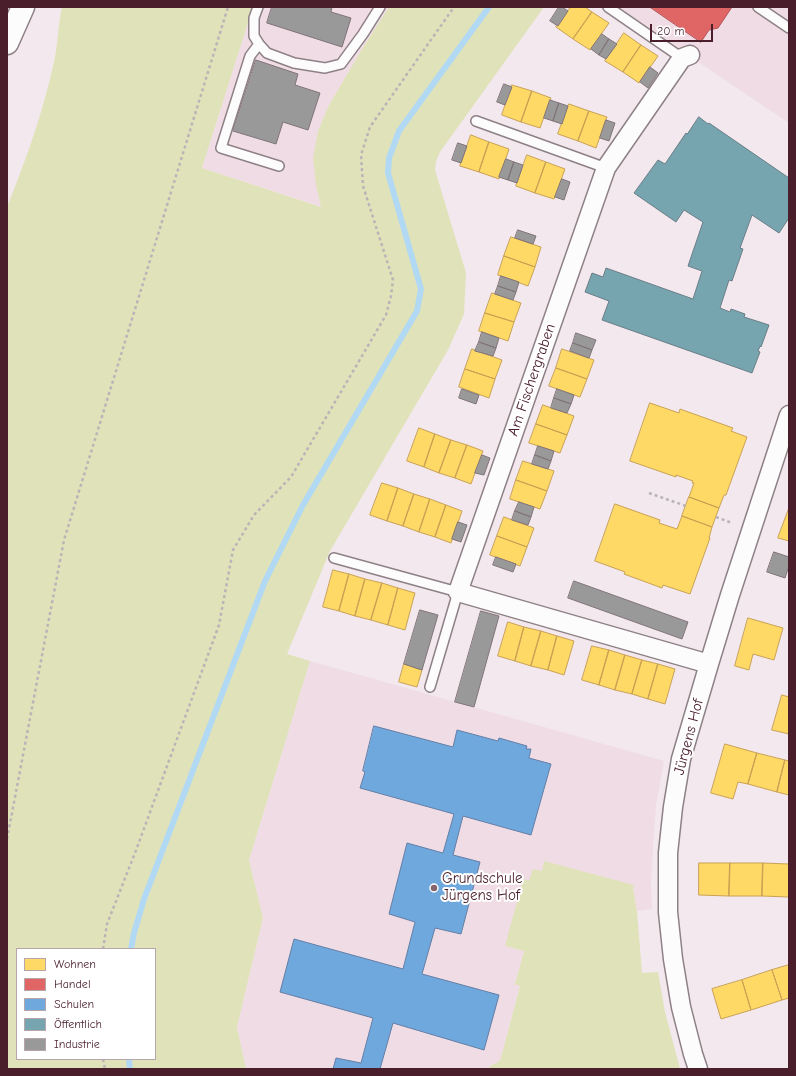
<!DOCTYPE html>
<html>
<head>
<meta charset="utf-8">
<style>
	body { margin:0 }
	#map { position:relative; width:796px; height:1076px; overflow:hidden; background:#f2e8ed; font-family:"Comic Neue",sans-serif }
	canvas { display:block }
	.frame { position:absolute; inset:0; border:8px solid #4a1f2b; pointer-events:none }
	.legend { position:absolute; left:16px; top:948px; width:140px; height:112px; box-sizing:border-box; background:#fff; border:1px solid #b7a5aa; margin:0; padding:5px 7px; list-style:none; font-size:12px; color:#4a1f2b }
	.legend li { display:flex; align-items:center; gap:8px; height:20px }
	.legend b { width:20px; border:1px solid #b7a5aa }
	.scale { position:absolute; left:650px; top:24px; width:63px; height:18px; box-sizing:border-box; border:2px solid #4a1f2b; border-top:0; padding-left:5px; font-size:12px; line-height:14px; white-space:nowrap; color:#4a1f2b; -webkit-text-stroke:3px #fff; paint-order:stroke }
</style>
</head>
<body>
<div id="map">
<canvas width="796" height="1076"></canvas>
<div class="frame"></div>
<ul class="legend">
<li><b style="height:11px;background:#ffd966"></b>Wohnen</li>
<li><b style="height:11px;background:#e06666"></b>Handel</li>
<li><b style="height:11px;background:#6fa8dc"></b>Schulen</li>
<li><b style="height:11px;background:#76a5af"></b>Öffentlich</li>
<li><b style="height:11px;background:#999"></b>Industrie</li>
</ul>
<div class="scale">20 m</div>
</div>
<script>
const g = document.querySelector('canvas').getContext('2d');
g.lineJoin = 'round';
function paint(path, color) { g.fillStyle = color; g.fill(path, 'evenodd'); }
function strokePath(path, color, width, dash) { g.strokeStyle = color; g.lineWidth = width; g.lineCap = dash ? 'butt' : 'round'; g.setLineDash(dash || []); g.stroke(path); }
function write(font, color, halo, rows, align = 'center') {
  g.font = font + ' "Comic Neue",sans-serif'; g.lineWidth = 4; g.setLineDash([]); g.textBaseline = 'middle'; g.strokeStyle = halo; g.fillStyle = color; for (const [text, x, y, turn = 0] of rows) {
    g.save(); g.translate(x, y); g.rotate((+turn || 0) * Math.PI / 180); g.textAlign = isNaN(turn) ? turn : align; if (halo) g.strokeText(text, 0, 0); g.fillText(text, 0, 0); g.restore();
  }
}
const built = new Path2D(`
	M 253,7 L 389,7 L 362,49 L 329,105 L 318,131 L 316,185 L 322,207 L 202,168 Z
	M 618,7 L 789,7 L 789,123 L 716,74 Z
	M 310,661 L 664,761 L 656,805 L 654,833 L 651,883 L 652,909 L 637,911 L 633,888 L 634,885 L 544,862 L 542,871 L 529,881 L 505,946 L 524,951 L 515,983 L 520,985 L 500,1061 L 490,1065 L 489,1069 L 246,1069 L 237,1027 L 263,918 L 249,860 Z`);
const green = new Path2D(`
	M 62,7 L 253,7 L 202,168 L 321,207 L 316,185 L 313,158 L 318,131 L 329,105 L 362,49 L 389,7 L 544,7 L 440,152 L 436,161 L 435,170 L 466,273 L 464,314 L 448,350 L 330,551 L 287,654 L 310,661 L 249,860 L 263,918 L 237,1027 L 246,1069 L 7,1069 L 7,207 C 26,160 43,112 54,62 C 58,44 58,25 62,7 ZM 17,949 L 155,949 L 155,1059 L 17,1059 Z
	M 544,861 L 634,885 L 633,888 L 637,911 L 642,973 L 658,972 L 665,1012 L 680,1069 L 489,1069 L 490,1066 L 500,1061 L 520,986 L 515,984 L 524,951 L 505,946 L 523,879 L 529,881 L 533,869 L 542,871 Z`);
const homes = new Path2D(`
	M 571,7 L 585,7 L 592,12 L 573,39 L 556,27 Z
	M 592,12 L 609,23 L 590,50 L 573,39 Z
	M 624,33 L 641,45 L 623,72 L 605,61 Z
	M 641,45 L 658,56 L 639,83 L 623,72 Z
	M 512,85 L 532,91 L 521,122 L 502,115 Z
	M 532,91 L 551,98 L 540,128 L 521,122 Z
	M 569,104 L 589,111 L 578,141 L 558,134 Z
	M 589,111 L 607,117 L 596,148 L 578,141 Z
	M 471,135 L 489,142 L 479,172 L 460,166 Z
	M 489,142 L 509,149 L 499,179 L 479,172 Z
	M 527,155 L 546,162 L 535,193 L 516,186 Z
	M 546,162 L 565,169 L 554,199 L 535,193 Z
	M 511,237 L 541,247 L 535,267 L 504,256 Z
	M 504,256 L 535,267 L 528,286 L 498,275 Z
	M 492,293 L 521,303 L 514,322 L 485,313 Z
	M 485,313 L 514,322 L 508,341 L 479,331 Z
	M 472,349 L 502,360 L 495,379 L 465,369 Z
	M 562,349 L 594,360 L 587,379 L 556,368 Z
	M 556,368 L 587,379 L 580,397 L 549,386 Z
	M 465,369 L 495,379 L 489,398 L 459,387 Z
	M 650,403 L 679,413 L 680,409 L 733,428 L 731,431 L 747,437 L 726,495 L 724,495 L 719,508 L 689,497 L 694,483 L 692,483 L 693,481 L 676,475 L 676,477 L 630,461 Z
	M 543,405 L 574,416 L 567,435 L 536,424 Z
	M 536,424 L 567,435 L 560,453 L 529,443 Z
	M 419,428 L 435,434 L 424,467 L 407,461 Z
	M 435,434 L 451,440 L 439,473 L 424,467 Z
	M 451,440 L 467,445 L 455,478 L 439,473 Z
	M 467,445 L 483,451 L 471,484 L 455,478 Z
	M 523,461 L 554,471 L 547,491 L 516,480 Z
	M 516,480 L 547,491 L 540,509 L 510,499 Z
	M 382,483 L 398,488 L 387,521 L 370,515 Z
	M 398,488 L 414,494 L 403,526 L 387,521 Z
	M 414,494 L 430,499 L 419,532 L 403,526 Z
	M 689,497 L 719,508 L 712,527 L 682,516 Z
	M 430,499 L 446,505 L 435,537 L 419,532 Z
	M 615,504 L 660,520 L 659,523 L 677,529 L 682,516 L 712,527 L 709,538 L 710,538 L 690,594 L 663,585 L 662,588 L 624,574 L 625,572 L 595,561 Z
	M 446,505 L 462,511 L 451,543 L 435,537 Z
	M 789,508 L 789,541 L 778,538 Z
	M 504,517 L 534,528 L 527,547 L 497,536 Z
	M 497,536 L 527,547 L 520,566 L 490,555 Z
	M 333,570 L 349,574 L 339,611 L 323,607 Z
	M 349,574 L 365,579 L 355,616 L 339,611 Z
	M 365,579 L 382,583 L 371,620 L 355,616 Z
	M 382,583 L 398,588 L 388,625 L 371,620 Z
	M 398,588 L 415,593 L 405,630 L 388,625 Z
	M 748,618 L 783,628 L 774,660 L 753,654 L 749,670 L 735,666 Z
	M 508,622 L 524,627 L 515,661 L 498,656 Z
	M 524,627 L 541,631 L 531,666 L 515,661 Z
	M 541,631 L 557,636 L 548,670 L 531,666 Z
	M 557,636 L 574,641 L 564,675 L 548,670 Z
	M 592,646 L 609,650 L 599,685 L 582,680 Z
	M 609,650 L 625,655 L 615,690 L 599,685 Z
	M 625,655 L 642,660 L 632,694 L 615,690 Z
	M 642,660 L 658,664 L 648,699 L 632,694 Z
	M 404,664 L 422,670 L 417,687 L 399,682 Z
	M 658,664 L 675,669 L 665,704 L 648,699 Z
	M 782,695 L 789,697 L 789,734 L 772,730 Z
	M 725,744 L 757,753 L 748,784 L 738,782 L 733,799 L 711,793 Z
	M 757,753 L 785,760 L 777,792 L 748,784 Z
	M 785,760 L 789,761 L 789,795 L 777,792 Z
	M 699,863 L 730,863 L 729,896 L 699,895 Z
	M 730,863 L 763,863 L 762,896 L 729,896 Z
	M 763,863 L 789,864 L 789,897 L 762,896 Z
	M 789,965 L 789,998 L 782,1000 L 772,970 Z
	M 772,970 L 782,1000 L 751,1010 L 742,980 Z
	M 742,980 L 751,1010 L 721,1019 L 712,989 Z`);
const shops = new Path2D(`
	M 650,7 L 732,7 L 718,28 L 709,30 L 701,42 Z`);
const schools = new Path2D(`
	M 374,726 L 453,747 L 457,730 L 498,741 L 499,738 L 527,746 L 526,749 L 531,749 L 529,758 L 551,764 L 531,835 L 463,816 L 453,855 L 480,862 L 461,934 L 435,928 L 422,974 L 499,995 L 484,1050 L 393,1023 L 380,1069 L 333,1069 L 336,1058 L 361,1063 L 373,1018 L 280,992 L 294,939 L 403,969 L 415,922 L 389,914 L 407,843 L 443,853 L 454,814 L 360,788 L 365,772 L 363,771 Z`);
const public = new Path2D(`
	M 699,117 L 708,124 L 709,123 L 789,178 L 789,218 L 779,233 L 752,215 L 740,248 L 743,249 L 732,281 L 729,280 L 720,308 L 730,312 L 731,309 L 745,314 L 744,317 L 769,325 L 761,347 L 760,346 L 758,351 L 760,352 L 752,373 L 602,320 L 609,301 L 585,292 L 592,273 L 603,277 L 606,268 L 693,299 L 702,271 L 688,266 L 703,222 L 684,210 L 676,222 L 634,193 L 658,160 L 665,164 L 686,133 L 687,134 Z`);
const industry = new Path2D(`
	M 272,7 L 332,7 L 331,12 L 351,18 L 342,47 L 267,23 Z
	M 559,7 L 562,7 L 568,11 L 558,26 L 550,21 Z
	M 602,34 L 609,39 L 599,55 L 591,49 Z
	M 609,39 L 617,44 L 606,59 L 599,55 Z
	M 256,60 L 298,74 L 295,85 L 320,93 L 308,130 L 283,122 L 276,144 L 233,131 Z
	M 650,67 L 658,73 L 648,88 L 640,82 Z
	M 504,84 L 512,87 L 505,105 L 497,102 Z
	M 550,100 L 559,103 L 553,121 L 544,118 Z
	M 559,103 L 568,106 L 562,124 L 553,121 Z
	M 606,120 L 615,123 L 609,141 L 600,138 Z
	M 458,143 L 467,146 L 461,163 L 452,160 Z
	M 506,159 L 514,162 L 508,180 L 499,177 Z
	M 514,162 L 523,165 L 517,183 L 508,180 Z
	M 562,179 L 570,182 L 564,200 L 555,197 Z
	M 518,230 L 536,236 L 533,244 L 515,238 Z
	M 501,276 L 519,282 L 516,292 L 498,286 Z
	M 498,286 L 516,292 L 513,300 L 495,294 Z
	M 482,332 L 499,338 L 496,348 L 479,342 Z
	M 576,333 L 596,340 L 592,350 L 573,343 Z
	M 479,342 L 496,348 L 493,356 L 475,351 Z
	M 573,343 L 592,350 L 589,358 L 570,351 Z
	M 462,389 L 479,395 L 476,404 L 459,398 Z
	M 557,389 L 574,395 L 571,404 L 554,398 Z
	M 554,398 L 571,404 L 567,413 L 551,408 Z
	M 538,446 L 554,451 L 551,461 L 535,455 Z
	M 482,455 L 490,458 L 484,475 L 475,473 Z
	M 535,455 L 551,461 L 548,469 L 532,464 Z
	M 519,502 L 534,507 L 531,517 L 515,511 Z
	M 515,511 L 531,517 L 528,525 L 512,520 Z
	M 458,522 L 467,525 L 461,542 L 452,539 Z
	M 774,552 L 789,557 L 789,566 L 785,578 L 767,572 Z
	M 496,557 L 516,564 L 513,572 L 493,565 Z
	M 574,581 L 688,622 L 682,639 L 568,598 Z
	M 420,610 L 438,615 L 422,670 L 404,664 Z
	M 481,611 L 499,616 L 474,707 L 455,702 Z`);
const stream = new Path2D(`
	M 131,949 L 134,933 L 144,899 L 265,581 L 303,505 L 417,311 L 421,289 L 388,173 L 389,158 L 399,131 L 489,7
	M 129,1059 L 130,1069`);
const path = new Path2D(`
	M 649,493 L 686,506
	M 716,517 L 732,523
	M 7,839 L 64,540 L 228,7
	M 103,949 L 107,924 L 135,853 L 219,625 L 233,550 L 254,515 L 291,477 L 386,315 L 391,296 L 393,280 L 363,186 L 361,155 L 370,127 L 454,7
	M 103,1059 L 105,1069`);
const lane = new Path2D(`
	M 258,7 L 254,18 L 254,36 L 259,44 L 267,53 L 294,63 L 325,68 L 341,64 L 363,34 L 380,7
	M 608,7 L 682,58
	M 758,7 L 789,28
	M 259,44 L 250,56 L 221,148 L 279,166
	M 476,121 L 606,168
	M 334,558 L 458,592 L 430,687`);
const street = new Path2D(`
	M 690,55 L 682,58 L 606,168 L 458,592 L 709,664
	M 698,1069 L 693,1054 L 681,1007 L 673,959 L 668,912 L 668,853 L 673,807 L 681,759 L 709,664 L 730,595 L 789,415`);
const highway = new Path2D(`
	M 7,43 L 23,7`);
const markers = [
	[434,888,4,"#85656f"]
];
const streetNames = [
	["Am Fischergraben",532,380,-71],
	["Jürgens Hof",689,737,-75]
];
const poiNames = [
	["Grundschule",442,879],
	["Jürgens Hof",442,896]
];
paint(built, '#f0dce5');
paint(green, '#e0e2ba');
paint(homes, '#ffd966');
strokePath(homes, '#c9a154', 1);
paint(shops, '#e06666');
strokePath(shops, '#b35154', 1);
paint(schools, '#6fa8dc');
strokePath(schools, '#647fa7', 1);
paint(public, '#76a5af');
strokePath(public, '#697d87', 1);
paint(industry, '#999');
strokePath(industry, '#817478', 1);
strokePath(stream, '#b2d9f4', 6);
strokePath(lane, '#8e8186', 12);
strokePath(street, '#8e8186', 21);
strokePath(highway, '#8e8186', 25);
strokePath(path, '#bbb4b7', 2.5, [3, 3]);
strokePath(lane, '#fdfcfc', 9);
strokePath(street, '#fdfcfc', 18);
strokePath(highway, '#fdfcfc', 22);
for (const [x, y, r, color] of markers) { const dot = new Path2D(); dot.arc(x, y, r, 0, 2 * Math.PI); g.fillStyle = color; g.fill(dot); strokePath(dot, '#fff', 1.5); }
write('15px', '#4a1f2b', '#fff', streetNames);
write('15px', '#4a1f2b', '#fff', poiNames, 'left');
</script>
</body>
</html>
